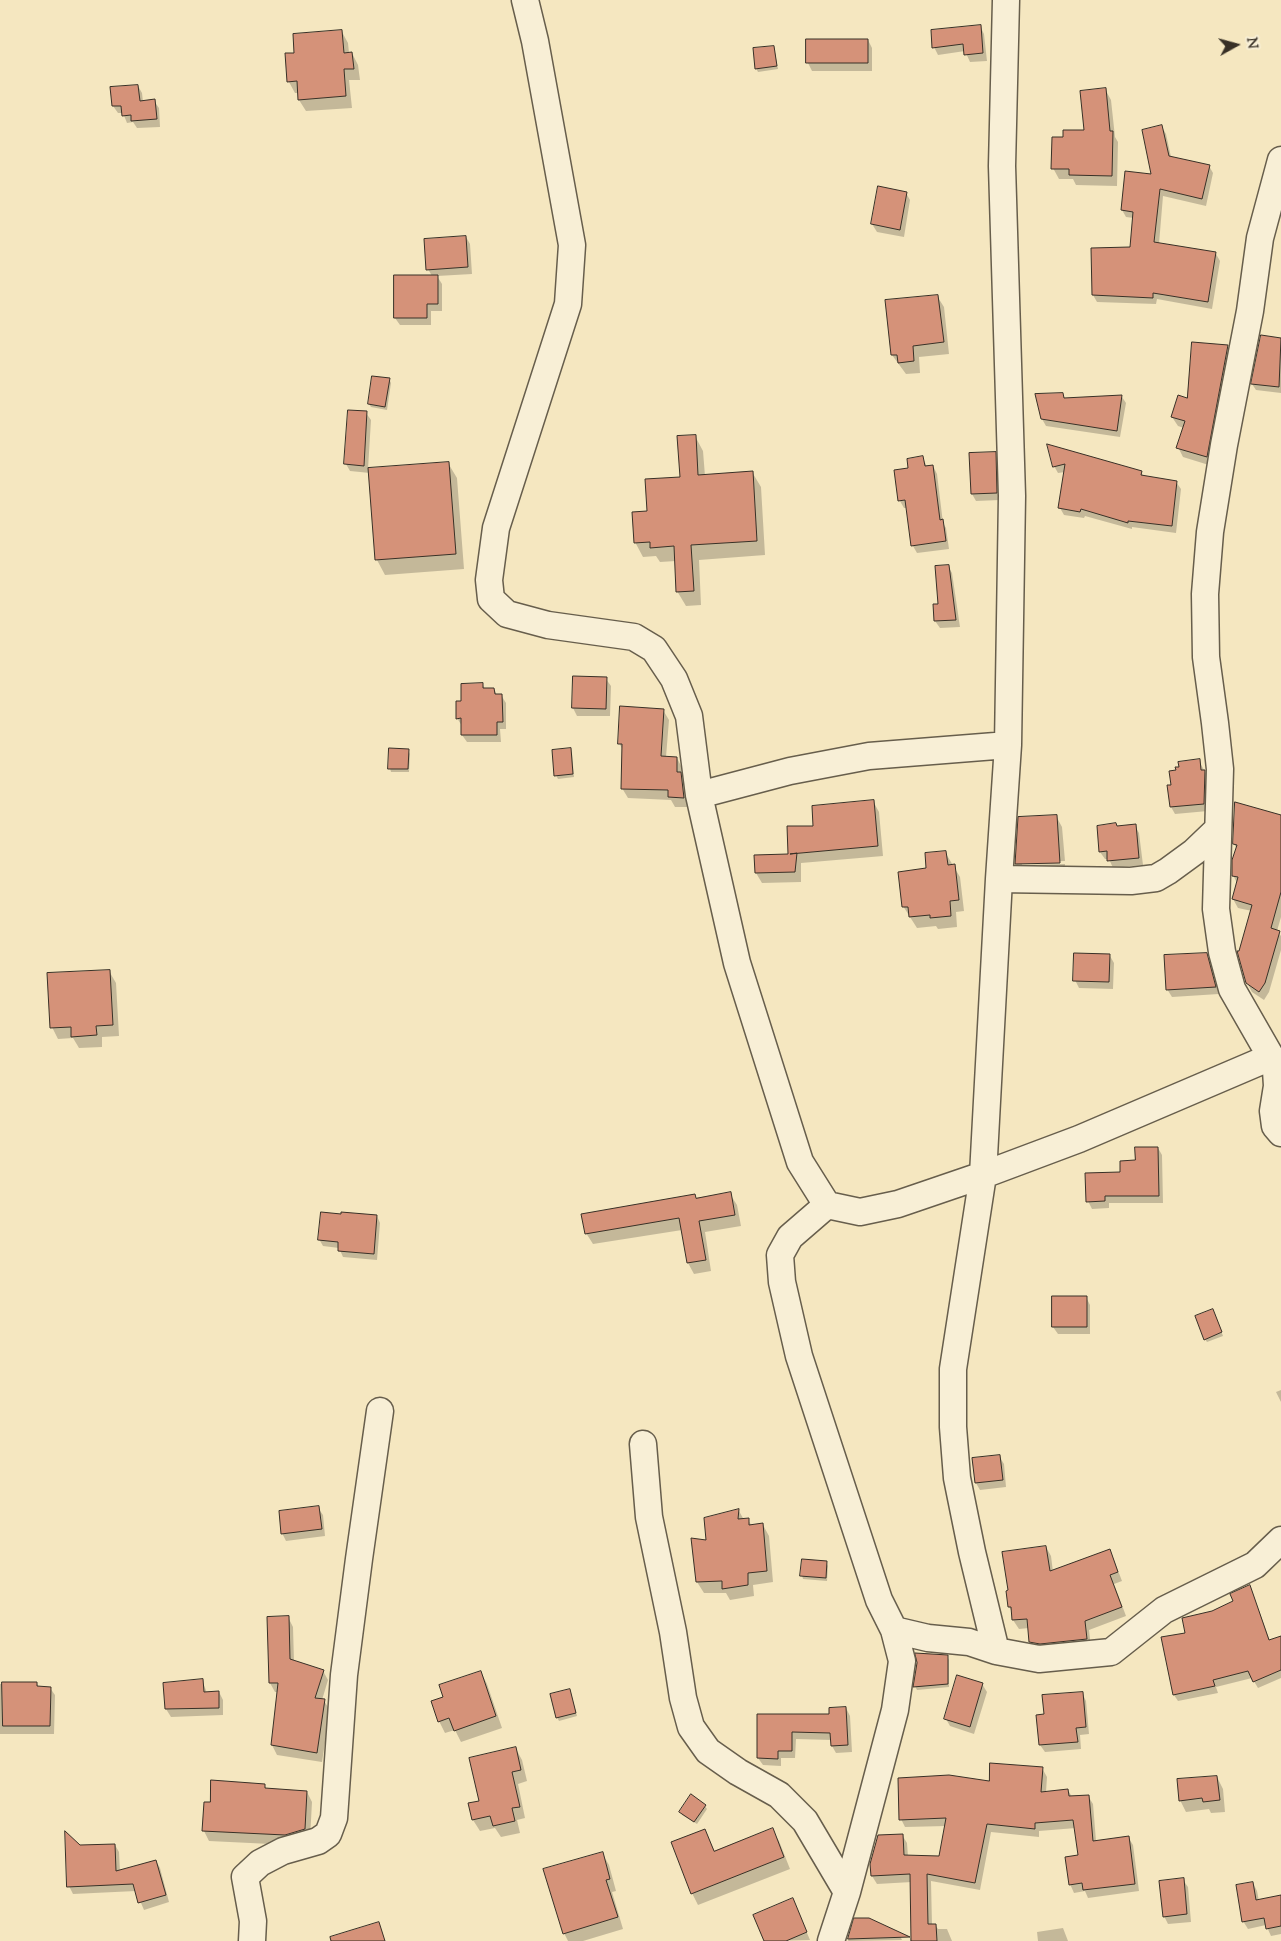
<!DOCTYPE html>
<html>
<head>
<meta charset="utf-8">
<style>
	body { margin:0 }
	#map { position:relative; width:1281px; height:1941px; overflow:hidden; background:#f5e7c0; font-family:"Sorts Mill Goudy",serif }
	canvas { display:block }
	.north { position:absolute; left:1211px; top:20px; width:50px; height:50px; -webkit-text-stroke:4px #f8efd6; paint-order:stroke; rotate:83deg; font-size:14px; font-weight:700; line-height:20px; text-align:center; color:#383026 }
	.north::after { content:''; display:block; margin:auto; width:18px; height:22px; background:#383026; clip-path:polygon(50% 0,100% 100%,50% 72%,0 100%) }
</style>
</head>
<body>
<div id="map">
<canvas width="1281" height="1941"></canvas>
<div class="north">N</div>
</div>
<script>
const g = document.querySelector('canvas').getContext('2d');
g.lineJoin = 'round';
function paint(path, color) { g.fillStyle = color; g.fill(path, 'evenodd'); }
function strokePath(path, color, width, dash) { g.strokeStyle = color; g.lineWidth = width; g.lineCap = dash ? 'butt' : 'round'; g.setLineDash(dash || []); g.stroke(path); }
const shadow = new Path2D(`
	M 980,26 L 984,34 L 987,61 L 970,62 L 965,51 L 938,55 L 934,47 Z
	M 342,32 L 348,43 L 349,53 L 352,53 L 358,65 L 360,80 L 349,80 L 352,108 L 306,111 L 299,100 L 299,93 L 295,93 L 289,82 L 296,54 Z
	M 807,40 L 868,40 L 872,48 L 872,71 L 812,71 L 808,63 Z
	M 774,47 L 778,69 L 758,72 L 756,68 Z
	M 138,86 L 142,93 L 143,102 L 154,101 L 159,108 L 160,127 L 137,128 L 133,122 L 127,123 L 123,113 L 118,113 L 113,106 Z
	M 1105,89 L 1111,100 L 1115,137 L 1118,142 L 1117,186 L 1076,185 L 1073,179 L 1059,179 L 1053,168 L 1064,139 L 1086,131 Z
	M 1162,127 L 1166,134 L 1171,157 L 1209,166 L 1213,173 L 1206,206 L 1163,196 L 1159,244 L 1216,254 L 1220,261 L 1212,309 L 1157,299 L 1156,304 L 1097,302 L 1093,295 L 1132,248 L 1134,218 L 1126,217 L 1122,210 L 1153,175 Z
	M 906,193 L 910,200 L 904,237 L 877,232 L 872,224 Z
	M 466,237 L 470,244 L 472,274 L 437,276 L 442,284 L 442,311 L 431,311 L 431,325 L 400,325 L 395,318 L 432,276 L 428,269 Z
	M 937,296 L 944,307 L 949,354 L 919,357 L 920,373 L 906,374 L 892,355 Z
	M 1262,337 L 1281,339 L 1281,393 L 1256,390 L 1252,384 Z
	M 1227,347 L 1233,356 L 1212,466 L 1183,457 L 1178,447 L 1184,428 L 1178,426 L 1172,417 L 1188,400 Z
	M 389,379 L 391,383 L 387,410 L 371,407 L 369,404 Z
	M 1063,395 L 1065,399 L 1122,397 L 1126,403 L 1120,437 L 1046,426 L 1042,419 Z
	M 366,413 L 371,420 L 368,469 L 448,463 L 457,478 L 464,569 L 385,575 L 377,560 L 370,473 L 350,471 L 346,464 Z
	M 695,436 L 703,451 L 705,476 L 752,472 L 761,487 L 765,555 L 699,560 L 701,605 L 686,606 L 677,591 L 676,561 L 660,562 L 656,556 L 643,557 L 635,542 L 649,512 L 682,478 Z
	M 1049,446 L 1141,472 L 1144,477 L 1176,482 L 1181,489 L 1176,533 L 1132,527 L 1132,529 L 1085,516 L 1084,518 L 1064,515 L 1060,508 L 1065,472 L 1058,473 L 1054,466 Z
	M 995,453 L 999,461 L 1000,500 L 976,501 L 972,494 Z
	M 923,458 L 927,467 L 933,466 L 937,474 L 943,523 L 946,528 L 949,549 L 917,553 L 913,546 L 907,508 L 904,508 L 900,501 L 896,471 L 909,469 Z
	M 948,566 L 952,573 L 960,627 L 940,628 L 935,621 L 934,605 L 939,605 Z
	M 574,677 L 606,679 L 611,686 L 610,716 L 577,716 L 573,708 Z
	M 483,685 L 485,689 L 494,689 L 497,695 L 501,695 L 506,703 L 506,729 L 500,729 L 501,742 L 467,742 L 462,735 L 462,726 L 457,718 Z
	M 663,710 L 669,720 L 666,757 L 677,758 L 682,768 L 682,777 L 686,783 L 689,807 L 675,807 L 671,800 L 628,798 L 622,788 L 623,750 L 619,743 Z
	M 408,750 L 410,754 L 409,772 L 391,772 L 390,768 Z
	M 570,750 L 572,753 L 574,777 L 558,779 L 556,775 Z
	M 1199,761 L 1209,779 L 1208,811 L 1175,814 L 1171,807 L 1172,786 L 1177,771 Z
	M 873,801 L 879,812 L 883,856 L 801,863 L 801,882 L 762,883 L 756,873 L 789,855 L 815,827 Z
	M 1056,816 L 1062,827 L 1065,861 L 1022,863 L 1022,865 L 1065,864 L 1065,874 L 1023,875 L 1016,864 Z
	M 1281,817 L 1281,917 L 1277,931 L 1281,936 L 1281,950 L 1269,992 L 1264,1000 L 1252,992 L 1247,983 L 1252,911 L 1238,908 L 1233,899 L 1237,883 L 1233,875 L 1237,849 L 1234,844 Z
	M 1135,826 L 1139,833 L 1143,865 L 1113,868 L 1109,859 L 1105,859 L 1100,852 L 1117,827 Z
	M 945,852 L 960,877 L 964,911 L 956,912 L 957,927 L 938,929 L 936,926 L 917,928 L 903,906 L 928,869 Z
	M 1206,954 L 1211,962 L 1219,994 L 1172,997 L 1167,989 Z
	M 1110,956 L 1114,963 L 1113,989 L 1079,988 L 1075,980 Z
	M 109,971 L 116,983 L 119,1036 L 102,1037 L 102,1047 L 79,1048 L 73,1038 L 58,1039 L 52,1027 Z
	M 1158,1148 L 1162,1155 L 1163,1203 L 1109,1203 L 1109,1208 L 1092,1209 L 1088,1201 L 1136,1161 Z
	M 730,1194 L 737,1205 L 741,1226 L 705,1232 L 711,1271 L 694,1274 L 688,1263 L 682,1230 L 593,1244 L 586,1233 L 696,1199 Z
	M 377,1216 L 380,1223 L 377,1260 L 343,1257 L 339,1248 L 323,1246 L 319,1239 Z
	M 1086,1297 L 1090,1305 L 1090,1334 L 1058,1334 L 1053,1327 Z
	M 1215,1314 L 1223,1336 L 1207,1342 L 1205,1339 Z
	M 1281,1390 L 1281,1402 L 1276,1392 Z
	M 999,1456 L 1004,1464 L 1006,1487 L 980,1490 L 976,1483 Z
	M 318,1508 L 323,1515 L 325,1536 L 286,1541 L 282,1533 Z
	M 739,1511 L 744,1520 L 748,1520 L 752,1526 L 763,1525 L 769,1536 L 773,1582 L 753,1585 L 754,1596 L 730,1600 L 726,1593 L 704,1593 L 697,1582 L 707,1541 Z
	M 1046,1547 L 1051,1556 L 1053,1572 L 1109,1551 L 1114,1560 L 1122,1581 L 1114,1584 L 1126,1616 L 1089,1630 L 1091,1648 L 1036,1650 L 1030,1642 L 1029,1628 L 1019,1629 L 1013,1620 L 1013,1613 L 1009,1607 L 1007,1592 Z
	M 826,1562 L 828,1566 L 827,1581 L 803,1579 L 802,1575 Z
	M 1250,1586 L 1270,1641 L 1281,1637 L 1281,1678 L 1258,1688 L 1252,1678 L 1216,1687 L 1218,1693 L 1178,1701 L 1174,1695 L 1186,1634 L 1212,1612 L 1235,1602 Z
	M 288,1617 L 293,1627 L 294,1662 L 323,1671 L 328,1680 L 322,1700 L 324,1701 L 330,1710 L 322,1762 L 277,1755 L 272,1745 L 278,1692 L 275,1692 L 270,1683 Z
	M 947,1656 L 949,1660 L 949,1687 L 917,1690 L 915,1686 L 918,1663 Z
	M 481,1672 L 487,1684 L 502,1728 L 461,1742 L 455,1730 L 445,1733 L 439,1721 Z
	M 202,1680 L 207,1693 L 219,1692 L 223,1700 L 223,1715 L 171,1717 L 166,1709 L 164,1684 Z
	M 37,1683 L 39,1688 L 50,1688 L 55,1695 L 54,1734 L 0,1734 L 0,1684 Z
	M 982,1684 L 987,1692 L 974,1734 L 950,1726 L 946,1719 Z
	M 1082,1693 L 1086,1701 L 1089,1734 L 1080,1735 L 1081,1749 L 1045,1752 L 1040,1745 L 1045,1715 Z
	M 571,1694 L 577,1716 L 559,1721 L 557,1717 Z
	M 846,1708 L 850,1716 L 852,1752 L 836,1753 L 832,1746 L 832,1740 L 796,1739 L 795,1758 L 781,1758 L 781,1766 L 763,1765 L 758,1758 L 759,1715 L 830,1715 Z
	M 516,1749 L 522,1760 L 527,1781 L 518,1784 L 525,1818 L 517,1820 L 520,1833 L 501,1837 L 495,1828 L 480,1831 L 473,1820 L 480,1802 Z
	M 1042,1768 L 1047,1777 L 1046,1792 L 1068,1790 L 1072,1797 L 1088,1796 L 1093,1804 L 1096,1841 L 1128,1837 L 1133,1845 L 1139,1891 L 1088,1898 L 1085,1891 L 1074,1893 L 1070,1884 L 1079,1856 L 1076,1828 L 1039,1831 L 1039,1837 L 991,1832 L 980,1890 L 931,1881 L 932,1925 L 935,1925 L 938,1929 L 947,1929 L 952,1941 L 910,1941 L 910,1938 L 912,1939 L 912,1882 L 877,1884 L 872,1876 L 902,1835 L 907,1843 L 908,1857 L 940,1857 L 946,1826 L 905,1827 L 901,1819 L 990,1783 Z
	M 1217,1777 L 1223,1789 L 1225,1812 L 1211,1813 L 1209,1809 L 1186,1812 L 1180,1800 Z
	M 264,1785 L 267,1790 L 307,1792 L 312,1802 L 310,1839 L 291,1845 L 209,1841 L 204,1831 L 205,1803 L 211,1803 Z
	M 705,1806 L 707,1809 L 697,1824 L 682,1815 L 681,1812 Z
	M 705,1830 L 715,1852 L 772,1830 L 779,1841 L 790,1869 L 698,1905 L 692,1893 Z
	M 115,1845 L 119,1852 L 120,1872 L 156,1861 L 160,1868 L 169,1902 L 144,1910 L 136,1891 L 73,1894 L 69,1886 L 80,1847 Z
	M 602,1853 L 609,1865 L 616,1891 L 612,1892 L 623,1929 L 583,1941 L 568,1941 L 564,1933 Z
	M 1183,1880 L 1188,1887 L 1191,1922 L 1168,1924 L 1164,1916 Z
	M 1253,1883 L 1257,1891 L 1259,1901 L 1281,1897 L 1281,1934 L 1271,1936 L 1266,1925 L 1248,1929 L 1243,1921 Z
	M 793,1900 L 810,1940 L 765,1941 Z
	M 855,1920 L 898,1932 L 902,1940 L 848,1941 Z
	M 1063,1928 L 1068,1941 L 1038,1941 L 1037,1932 Z`);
const building = new Path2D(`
	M 981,25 L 983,53 L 964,55 L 963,44 L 932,48 L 931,30 Z
	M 342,30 L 344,53 L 352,52 L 354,69 L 344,69 L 346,96 L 298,100 L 297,81 L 287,82 L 285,53 L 294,53 L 293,34 Z
	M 806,39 L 868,39 L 868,63 L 806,63 Z
	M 774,46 L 777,66 L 755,69 L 753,48 Z
	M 138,85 L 140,101 L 155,99 L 157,119 L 131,121 L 131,115 L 122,116 L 121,106 L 112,106 L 110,87 Z
	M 1106,88 L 1110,131 L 1113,131 L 1112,176 L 1069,175 L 1069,169 L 1051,169 L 1052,137 L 1063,137 L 1063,130 L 1084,130 L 1080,91 Z
	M 1162,125 L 1169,156 L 1210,165 L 1202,199 L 1160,189 L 1154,242 L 1216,252 L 1208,302 L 1153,293 L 1153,298 L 1092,295 L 1091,248 L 1130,247 L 1133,212 L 1121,210 L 1125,171 L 1151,174 L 1142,130 Z
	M 878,186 L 907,192 L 900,230 L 871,224 Z
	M 466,236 L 468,267 L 426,270 L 424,239 Z
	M 394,275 L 438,275 L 438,304 L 427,304 L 427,318 L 394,318 Z
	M 938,295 L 944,342 L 913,346 L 914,361 L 898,363 L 897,355 L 891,355 L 885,300 Z
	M 1261,335 L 1281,338 L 1279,387 L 1251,384 Z
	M 1192,342 L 1228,345 L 1207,457 L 1176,448 L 1185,421 L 1171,417 L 1178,395 L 1187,398 Z
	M 372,376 L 390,378 L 385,407 L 368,404 Z
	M 1063,393 L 1064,398 L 1122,395 L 1117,431 L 1041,419 L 1035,394 Z
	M 348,410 L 367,411 L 364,466 L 344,464 Z
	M 696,435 L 698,475 L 753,471 L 757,541 L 691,545 L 694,591 L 676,592 L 674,546 L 650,548 L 650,542 L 634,543 L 632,512 L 647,511 L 645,479 L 680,477 L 677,436 Z
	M 1047,444 L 1142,471 L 1141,475 L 1177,481 L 1172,526 L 1128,521 L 1128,523 L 1081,509 L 1080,512 L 1058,508 L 1065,464 L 1053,467 Z
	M 996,452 L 997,493 L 971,494 L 969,453 Z
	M 923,456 L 925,466 L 933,465 L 940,520 L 943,519 L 946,541 L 911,546 L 905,500 L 898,501 L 894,470 L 908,468 L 907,459 Z
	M 449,462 L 456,554 L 375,560 L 368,468 Z
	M 949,565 L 956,620 L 934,621 L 933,604 L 938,604 L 935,566 Z
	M 573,676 L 607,677 L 606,709 L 572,708 Z
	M 483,683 L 483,688 L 494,688 L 495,694 L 502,694 L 503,722 L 497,722 L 497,735 L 461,735 L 461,718 L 456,719 L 456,701 L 461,701 L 461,684 Z
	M 620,706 L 664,709 L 661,756 L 677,757 L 677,772 L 681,772 L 684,798 L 668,797 L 668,790 L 621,789 L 622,744 L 618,744 Z
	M 389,748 L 409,749 L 408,769 L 388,769 Z
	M 571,748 L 573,774 L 554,776 L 552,750 Z
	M 1200,759 L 1201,770 L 1205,770 L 1204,804 L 1170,807 L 1167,785 L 1171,785 L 1169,771 L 1176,770 L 1175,767 L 1179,767 L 1178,762 Z
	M 874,800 L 878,846 L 790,854 L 797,853 L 795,872 L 755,873 L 754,855 L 788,854 L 787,826 L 813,826 L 812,806 Z
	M 1235,802 L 1281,815 L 1281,892 L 1271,928 L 1280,931 L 1265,983 L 1259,992 L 1246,983 L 1237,951 L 1239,951 L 1252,905 L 1232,899 L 1238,877 L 1232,876 L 1232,860 L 1237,845 L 1233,844 Z
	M 1057,815 L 1060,863 L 1015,864 L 1018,817 Z
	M 1116,823 L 1117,826 L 1136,824 L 1139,858 L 1107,861 L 1107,851 L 1099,852 L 1097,826 Z
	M 946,851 L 948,865 L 955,864 L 959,900 L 950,901 L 951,916 L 930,918 L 930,915 L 909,917 L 908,907 L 902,907 L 898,872 L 926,868 L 925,853 Z
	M 1074,953 L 1110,954 L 1109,982 L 1073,981 Z
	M 1207,953 L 1216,987 L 1166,990 L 1164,955 Z
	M 110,970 L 113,1025 L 96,1026 L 97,1035 L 71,1037 L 71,1027 L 50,1028 L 47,973 Z
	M 1135,1147 L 1158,1147 L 1159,1196 L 1105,1196 L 1105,1201 L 1086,1202 L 1085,1173 L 1120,1172 L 1120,1161 L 1135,1160 Z
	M 731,1192 L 735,1215 L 699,1221 L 706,1260 L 687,1263 L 679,1218 L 585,1234 L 581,1214 L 695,1194 L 696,1198 Z
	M 321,1212 L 341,1214 L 341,1212 L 377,1215 L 374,1254 L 338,1251 L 338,1242 L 318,1240 Z
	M 1052,1296 L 1087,1296 L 1087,1327 L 1052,1327 Z
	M 1213,1309 L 1222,1332 L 1204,1340 L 1195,1316 Z
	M 1000,1455 L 1003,1480 L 975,1483 L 972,1458 Z
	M 319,1506 L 322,1529 L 281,1534 L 279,1511 Z
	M 739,1509 L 738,1519 L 749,1518 L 749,1525 L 763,1523 L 767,1571 L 748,1573 L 748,1585 L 722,1589 L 722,1581 L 696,1582 L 691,1538 L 706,1540 L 704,1518 Z
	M 1046,1546 L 1050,1571 L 1110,1549 L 1118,1572 L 1110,1575 L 1122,1607 L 1085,1621 L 1087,1639 L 1040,1644 L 1029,1642 L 1027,1619 L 1012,1620 L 1011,1607 L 1008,1607 L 1006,1591 L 1008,1590 L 1002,1552 Z
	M 802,1559 L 827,1561 L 826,1578 L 800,1576 Z
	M 1250,1585 L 1269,1640 L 1281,1636 L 1281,1670 L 1253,1682 L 1248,1671 L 1213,1680 L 1215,1686 L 1173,1695 L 1161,1637 L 1185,1633 L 1182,1618 L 1212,1611 L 1233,1601 L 1230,1594 Z
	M 289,1616 L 290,1659 L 324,1670 L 315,1698 L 325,1699 L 317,1753 L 271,1745 L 278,1683 L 269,1683 L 267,1617 Z
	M 915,1653 L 948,1655 L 948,1684 L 913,1687 L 917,1663 Z
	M 481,1671 L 496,1716 L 454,1731 L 449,1718 L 438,1722 L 431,1701 L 443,1697 L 439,1685 Z
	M 957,1675 L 983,1683 L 970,1727 L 944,1719 Z
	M 203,1679 L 204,1692 L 219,1691 L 219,1708 L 165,1709 L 163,1683 Z
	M 2,1682 L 37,1682 L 37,1686 L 51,1687 L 50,1726 L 3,1726 Z
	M 570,1689 L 576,1713 L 556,1718 L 550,1694 Z
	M 1083,1692 L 1086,1727 L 1076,1728 L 1078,1742 L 1039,1745 L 1036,1715 L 1044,1714 L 1042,1695 Z
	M 846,1707 L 848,1745 L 831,1746 L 830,1733 L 792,1732 L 792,1751 L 778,1751 L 778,1759 L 757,1758 L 757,1714 L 829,1714 L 829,1708 Z
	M 516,1747 L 521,1770 L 512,1772 L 520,1807 L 512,1808 L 515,1821 L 493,1826 L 490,1816 L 472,1820 L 468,1803 L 479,1801 L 469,1758 Z
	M 990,1763 L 1043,1767 L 1041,1792 L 1068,1789 L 1069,1796 L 1089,1795 L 1093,1841 L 1129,1836 L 1135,1884 L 1083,1890 L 1082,1883 L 1069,1885 L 1065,1857 L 1078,1855 L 1073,1820 L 1035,1823 L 1035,1829 L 987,1824 L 975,1883 L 927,1874 L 928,1924 L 936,1924 L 937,1941 L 911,1941 L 910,1874 L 871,1876 L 870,1864 L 878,1835 L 903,1834 L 904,1855 L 939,1856 L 946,1818 L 899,1820 L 898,1778 L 949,1775 L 989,1781 Z
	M 1217,1776 L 1220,1800 L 1203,1802 L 1202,1798 L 1179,1801 L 1177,1779 Z
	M 211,1780 L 265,1784 L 265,1788 L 307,1791 L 305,1829 L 285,1835 L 202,1831 L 204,1802 L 210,1802 Z
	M 691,1794 L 706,1805 L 694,1822 L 679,1812 Z
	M 773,1828 L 784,1857 L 691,1894 L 671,1842 L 705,1829 L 714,1851 Z
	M 65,1831 L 80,1845 L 115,1844 L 116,1871 L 156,1860 L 166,1895 L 138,1903 L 133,1884 L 67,1887 Z
	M 603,1852 L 610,1879 L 606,1880 L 618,1917 L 563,1934 L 543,1869 Z
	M 1184,1878 L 1187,1914 L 1163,1917 L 1159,1881 Z
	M 1253,1882 L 1256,1900 L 1281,1895 L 1281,1926 L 1266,1929 L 1264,1918 L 1242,1922 L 1236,1885 Z
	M 793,1898 L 807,1932 L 786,1941 L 764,1941 L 753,1915 Z
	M 854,1918 L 869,1918 L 910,1937 L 848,1939 Z
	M 379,1922 L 385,1941 L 331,1941 L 330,1937 Z`);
const minor = new Path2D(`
	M 525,0 L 535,41 L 572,245 L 568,304 L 496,528 L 489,580 L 491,599 L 507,614 L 548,625 L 634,637 L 654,649 L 674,679 L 689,716 L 699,795 L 737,963 L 800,1162 L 827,1205 L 860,1212 L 898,1204 L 983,1175 L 1079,1139 L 1271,1057
	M 1281,160 L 1260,238 L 1250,311 L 1224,445 L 1210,532 L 1205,594 L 1206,657 L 1215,723 L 1220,769 L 1216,909 L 1222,952 L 1232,989 L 1271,1057 L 1276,1070 L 1277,1086 L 1273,1111 L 1275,1126 L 1281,1133
	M 699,795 L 790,771 L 869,756 L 1008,745
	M 999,879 L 1131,881 L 1156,878 L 1168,871 L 1194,852 L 1217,830
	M 827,1205 L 790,1237 L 780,1255 L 782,1282 L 799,1356 L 879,1600 L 894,1630 L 902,1661 L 895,1710 L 847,1892 L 831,1941
	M 643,1444 L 649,1517 L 673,1632 L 683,1698 L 691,1727 L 708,1751 L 738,1772 L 779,1795 L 805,1821 L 847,1892
	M 894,1630 L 928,1638 L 969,1642 L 996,1651 L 1039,1659 L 1111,1652 L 1164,1610 L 1255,1565 L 1281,1540
	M 996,1651 L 972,1552 L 957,1478 L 953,1427 L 953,1369 L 983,1175 L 999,879 L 1008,745 L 1012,496 L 1002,166 L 1006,0
	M 252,1941 L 253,1921 L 245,1877 L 260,1863 L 283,1851 L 318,1841 L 328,1834 L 334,1818 L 344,1675 L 359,1559 L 380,1411`);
paint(shadow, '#0003');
paint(building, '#d59279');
strokePath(building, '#383026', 1);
strokePath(minor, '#675e4c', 29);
strokePath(minor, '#f8efd6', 26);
</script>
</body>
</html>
